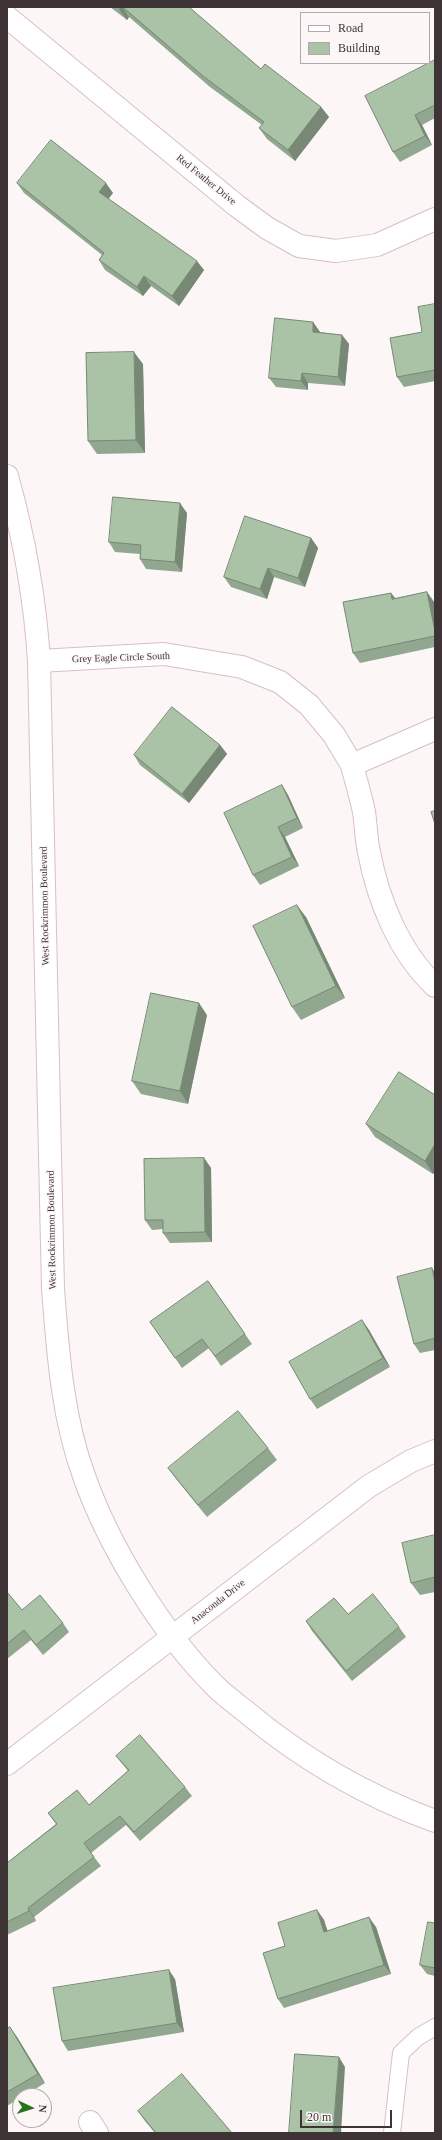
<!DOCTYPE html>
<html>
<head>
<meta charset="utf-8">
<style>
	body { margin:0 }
	#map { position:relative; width:442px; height:2140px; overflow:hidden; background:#fcf6f7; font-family:Georgia,serif }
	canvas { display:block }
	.frame { position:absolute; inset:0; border:8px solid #3e3436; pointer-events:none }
	.legend { position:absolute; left:300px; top:12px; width:130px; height:52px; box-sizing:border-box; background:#fcf6f7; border:1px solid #b0a8aa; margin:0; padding:5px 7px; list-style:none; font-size:12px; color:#3e3436 }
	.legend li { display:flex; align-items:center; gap:8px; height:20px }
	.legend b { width:20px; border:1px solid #b0a8aa }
	.north { position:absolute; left:12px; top:2088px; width:40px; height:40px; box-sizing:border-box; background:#fcf6f7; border:1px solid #b0a8aa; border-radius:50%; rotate:94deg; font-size:11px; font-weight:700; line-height:16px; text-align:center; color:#3e3436 }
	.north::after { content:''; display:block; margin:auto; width:14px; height:18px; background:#27741b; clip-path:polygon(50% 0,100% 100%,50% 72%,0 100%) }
	.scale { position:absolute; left:300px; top:2110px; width:92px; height:18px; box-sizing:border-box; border:2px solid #3e3436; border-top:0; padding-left:5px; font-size:12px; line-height:14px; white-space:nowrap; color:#3e3436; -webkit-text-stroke:3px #fcf6f7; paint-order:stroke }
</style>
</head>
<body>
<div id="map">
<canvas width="442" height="2140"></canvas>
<div class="frame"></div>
<ul class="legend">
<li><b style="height:5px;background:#fff"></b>Road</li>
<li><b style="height:11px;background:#aac2a6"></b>Building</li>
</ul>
<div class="north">N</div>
<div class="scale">20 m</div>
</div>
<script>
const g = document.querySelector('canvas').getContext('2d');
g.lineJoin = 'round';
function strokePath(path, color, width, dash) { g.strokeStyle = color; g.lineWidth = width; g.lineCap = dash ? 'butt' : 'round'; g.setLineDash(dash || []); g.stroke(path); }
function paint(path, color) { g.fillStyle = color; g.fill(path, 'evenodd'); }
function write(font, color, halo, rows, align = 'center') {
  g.font = font + ' Georgia,serif'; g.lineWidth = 3; g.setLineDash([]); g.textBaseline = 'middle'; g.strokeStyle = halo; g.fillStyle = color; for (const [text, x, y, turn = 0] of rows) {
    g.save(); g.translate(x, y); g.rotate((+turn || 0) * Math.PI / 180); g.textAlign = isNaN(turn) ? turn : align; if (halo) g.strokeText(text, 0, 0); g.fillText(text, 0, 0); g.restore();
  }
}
const service = new Path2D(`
	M 392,2133 L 401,2053 L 418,2037 L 435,2027`);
const minor = new Path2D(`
	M 7,17 L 237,206 L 267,228 L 299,246 L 336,251 L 377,245 L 435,219
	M 39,661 L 164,654 L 242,667 L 280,682 L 309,705 L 334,735 L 352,765
	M 435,729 L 352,765 C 356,781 361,797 364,812 C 366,825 366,839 369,852 C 378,900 399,952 435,986
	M 7,1764 L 369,1486 L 411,1461 L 435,1451
	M 90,2122 L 97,2133`);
const secondary = new Path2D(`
	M 7,476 C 24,537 35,598 39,661 L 53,1289 C 58,1352 62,1416 84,1476 C 109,1547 162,1633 215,1686 C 224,1695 235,1703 245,1711 C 301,1758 366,1796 435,1821`);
const wall = new Path2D(`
	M 110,7 L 189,7 L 261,69 L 321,107 L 329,117 L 295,161 L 267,139 L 259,128 L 262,125 L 210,87 L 129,17 L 127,20 Z
	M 435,60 L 435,118 L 422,125 L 432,145 L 400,162 L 393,152 Z
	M 17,183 L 113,193 L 108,199 L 204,270 L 179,306 L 151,286 L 143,296 L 105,270 L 99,260 L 102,255 L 24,193 Z
	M 435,304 L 435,381 L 404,387 L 397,377 L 422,332 Z
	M 313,322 L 320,332 L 342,335 L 349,344 L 345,386 L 308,383 L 308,390 L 276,387 L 269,378 Z
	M 143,364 L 145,453 L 97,454 L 88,441 Z
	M 187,513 L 182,572 L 146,569 L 140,559 L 140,554 L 115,552 L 109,542 Z
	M 311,538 L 318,548 L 305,587 L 274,577 L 267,599 L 231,587 L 224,577 Z
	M 427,592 L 434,602 L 435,607 L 435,647 L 360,663 L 353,653 L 391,593 L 395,598 Z
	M 220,745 L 227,754 L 189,803 L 140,765 L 134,755 Z
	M 282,785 L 288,795 L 303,828 L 285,837 L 299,866 L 260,885 L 253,875 Z
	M 306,917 L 345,998 L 301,1020 L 292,1007 Z
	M 207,1015 L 188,1104 L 141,1094 L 132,1081 Z
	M 435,1095 L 435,1171 L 433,1174 L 375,1137 L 366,1124 Z
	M 204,1158 L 211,1168 L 212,1242 L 170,1243 L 163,1233 L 163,1229 L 152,1230 L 145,1220 Z
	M 435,1273 L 435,1350 L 420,1353 L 414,1344 Z
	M 208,1281 L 252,1344 L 221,1366 L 209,1348 L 182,1368 L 150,1322 Z
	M 362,1320 L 369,1330 L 390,1367 L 317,1409 L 310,1399 Z
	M 268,1448 L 277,1460 L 207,1517 L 177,1480 L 168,1468 Z
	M 435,1535 L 435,1592 L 420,1595 L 411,1583 Z
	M 7,1592 L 22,1610 L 63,1623 L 69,1632 L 43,1655 L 31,1640 L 7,1659 Z
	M 348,1614 L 399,1627 L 406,1637 L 352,1681 L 312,1631 L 306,1621 Z
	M 116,1756 L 185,1787 L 192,1796 L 140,1841 L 126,1825 L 91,1853 L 101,1866 L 34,1917 L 36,1921 L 7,1935 L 7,1859 L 8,1862 L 56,1824 L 48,1813 L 89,1805 L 128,1771 Z
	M 317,1910 L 324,1920 L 327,1931 L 376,1927 L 391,1974 L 284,2008 L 278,1999 L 285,1946 Z
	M 435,1923 L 435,1976 L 427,1974 L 420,1965 Z
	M 175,1979 L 184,2032 L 68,2051 L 62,2041 Z
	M 7,2029 L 17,2037 L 45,2083 L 24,2096 L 20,2096 L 20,2098 L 7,2106 Z
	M 138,2111 L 232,2133 L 155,2133 L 145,2121 Z`);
const shadedWall = new Path2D(`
	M 121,7 L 122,7 L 129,17 L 127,20 L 119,9 Z
	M 321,107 L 329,117 L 295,161 L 288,150 Z
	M 415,115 L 422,125 L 432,145 L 425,136 Z
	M 106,183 L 113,193 L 106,202 L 99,192 Z
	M 197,261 L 204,270 L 179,306 L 172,296 Z
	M 144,276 L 151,286 L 143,296 L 137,287 Z
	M 313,322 L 320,332 L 320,341 L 313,332 Z
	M 342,335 L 349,344 L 345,386 L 338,377 Z
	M 134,352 L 143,364 L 145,453 L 136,440 Z
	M 302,373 L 308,383 L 308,390 L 301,381 Z
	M 180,503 L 187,513 L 182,572 L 175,562 Z
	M 311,538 L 318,548 L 305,587 L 298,578 Z
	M 268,568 L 274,577 L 267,599 L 260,589 Z
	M 427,592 L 434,602 L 435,607 L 435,631 Z
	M 391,593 L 398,602 L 392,599 Z
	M 220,745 L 227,754 L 189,803 L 182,794 Z
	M 282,785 L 288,795 L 303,828 L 297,818 Z
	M 278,827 L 285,837 L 299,866 L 292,857 Z
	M 297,905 L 306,917 L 345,998 L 336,986 Z
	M 199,1003 L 207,1015 L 188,1104 L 180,1091 Z
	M 435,1144 L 435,1171 L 433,1174 L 425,1161 Z
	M 204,1158 L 211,1168 L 212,1242 L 205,1232 Z
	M 432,1268 L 435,1273 L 435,1282 Z
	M 362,1320 L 369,1330 L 390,1367 L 383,1358 Z
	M 28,1908 L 34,1917 L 36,1921 L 29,1911 Z
	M 317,1910 L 324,1920 L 331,1941 L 324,1932 Z
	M 369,1917 L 376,1927 L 391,1974 L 384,1965 Z
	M 169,1970 L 175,1979 L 184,2032 L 177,2023 Z
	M 10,2027 L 17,2037 L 45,2083 L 38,2074 Z
	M 339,2057 L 345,2067 L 341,2133 L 333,2133 Z`);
const building = new Path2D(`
	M 123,7 L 189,7 L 261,69 L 265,64 L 321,107 L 288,150 L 259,128 L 264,122 L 203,76 Z
	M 435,60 L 435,105 L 415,115 L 425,136 L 393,152 L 365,96 Z
	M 51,140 L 106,183 L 99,192 L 197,261 L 172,296 L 144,276 L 137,287 L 99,260 L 104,253 L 17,183 Z
	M 435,304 L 435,370 L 397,377 L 390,338 L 422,332 L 418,307 Z
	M 275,318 L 313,322 L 313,332 L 342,335 L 338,377 L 302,373 L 301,381 L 269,378 Z
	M 134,352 L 136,440 L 88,441 L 86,353 Z
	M 113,497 L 180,503 L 175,562 L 140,559 L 141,545 L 109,542 Z
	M 245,516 L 311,538 L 298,578 L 268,568 L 260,589 L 224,577 Z
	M 427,592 L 435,631 L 435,636 L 353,653 L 343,602 L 391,593 L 392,599 Z
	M 172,707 L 220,745 L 182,794 L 134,755 Z
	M 282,785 L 297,818 L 278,827 L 292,857 L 253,875 L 224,813 Z
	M 435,811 L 435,824 L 431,812 Z
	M 297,905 L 336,986 L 292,1007 L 253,926 Z
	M 151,993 L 199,1003 L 180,1091 L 132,1081 Z
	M 399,1072 L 435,1095 L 435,1144 L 425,1161 L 366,1124 Z
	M 204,1158 L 205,1232 L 163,1233 L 163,1220 L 145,1220 L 144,1159 Z
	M 432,1268 L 435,1282 L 435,1338 L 414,1344 L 397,1277 Z
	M 208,1281 L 245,1334 L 215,1356 L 202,1339 L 175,1358 L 150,1322 Z
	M 362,1320 L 383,1358 L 310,1399 L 289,1362 Z
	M 238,1411 L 268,1448 L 198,1505 L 168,1468 Z
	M 435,1535 L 435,1577 L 411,1583 L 402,1543 Z
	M 7,1592 L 22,1610 L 40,1595 L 63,1623 L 36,1645 L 24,1630 L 7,1644 Z
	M 373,1594 L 399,1627 L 346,1671 L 306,1621 L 334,1598 L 348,1614 Z
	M 140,1735 L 185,1787 L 134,1832 L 120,1816 L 84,1843 L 94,1857 L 28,1908 L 29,1911 L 7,1922 L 7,1863 L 57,1824 L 48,1813 L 77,1790 L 89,1805 L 129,1770 L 116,1756 Z
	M 317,1910 L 324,1932 L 369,1917 L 384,1965 L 278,1999 L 263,1953 L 285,1946 L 278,1923 Z
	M 428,1922 L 435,1923 L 435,1968 L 420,1965 Z
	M 169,1970 L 177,2023 L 62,2041 L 53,1988 Z
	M 10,2027 L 38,2074 L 7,2092 L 7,2029 Z
	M 295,2054 L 339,2057 L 333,2133 L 289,2133 Z
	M 182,2074 L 232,2133 L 156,2133 L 138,2111 Z`);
const streetNames = [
	["Red Feather Drive",206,180,39],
	["Grey Eagle Circle South",121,658,-2],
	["West Rockrimmon Boulevard",45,906,-91],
	["West Rockrimmon Boulevard",52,1230,-91],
	["Anaconda Drive",218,1602,-38]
];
strokePath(service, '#d9bfc5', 18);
strokePath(minor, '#d9bfc5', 24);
strokePath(secondary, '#d9bfc5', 24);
strokePath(service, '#fff', 16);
strokePath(minor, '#fff', 22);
strokePath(secondary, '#fff', 22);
paint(wall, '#92a78f');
paint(shadedWall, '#778874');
paint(building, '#aac2a6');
strokePath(building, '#778874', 1);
write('10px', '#3e3436', '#fcf6f7', streetNames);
</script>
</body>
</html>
